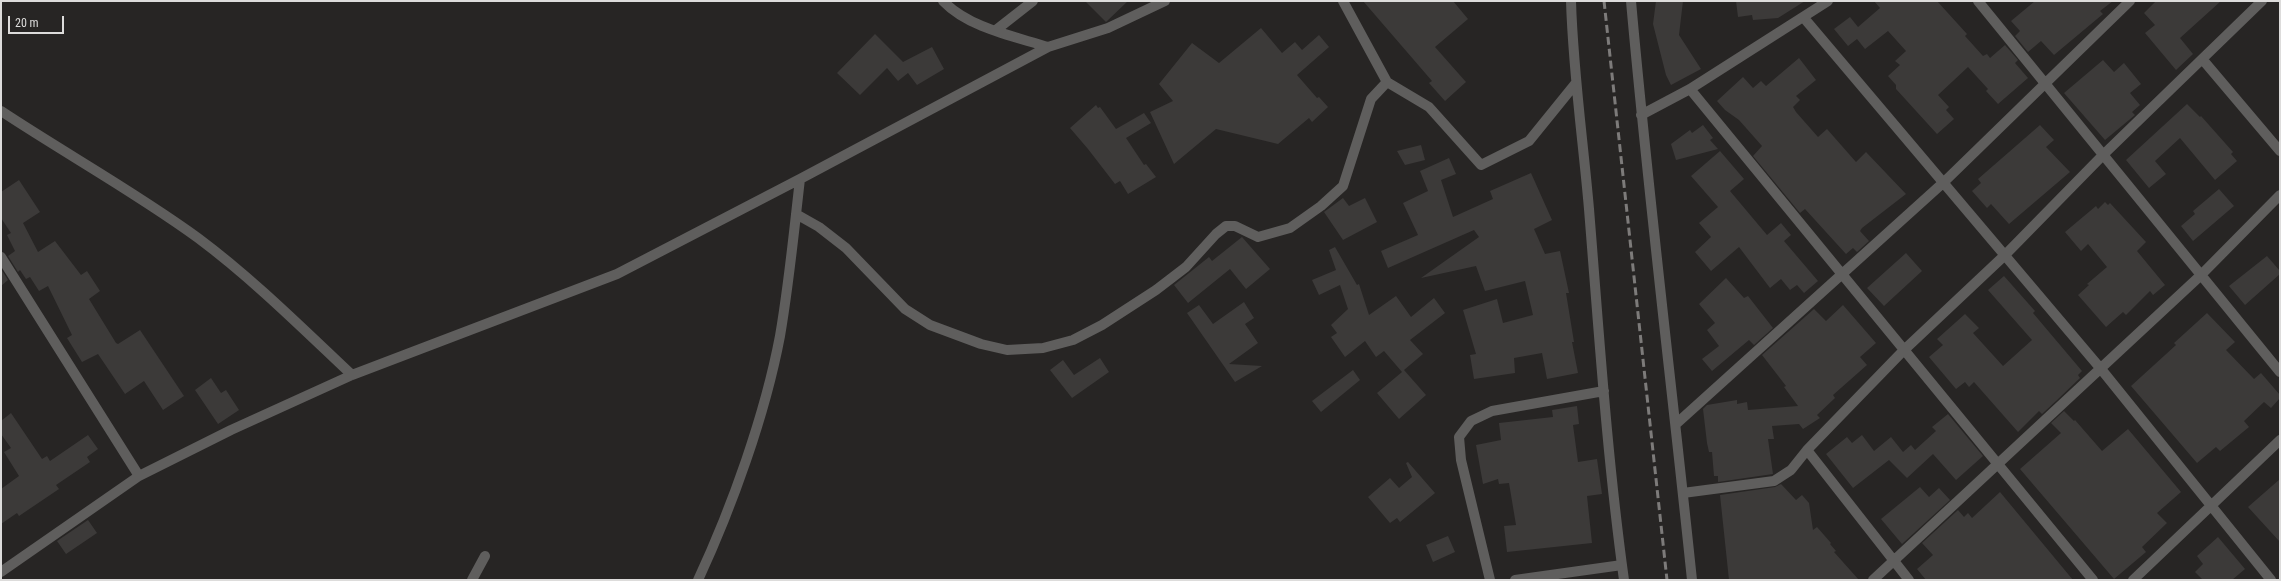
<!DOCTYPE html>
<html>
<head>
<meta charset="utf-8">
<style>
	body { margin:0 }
	#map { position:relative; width:2281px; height:581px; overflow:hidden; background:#272524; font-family:"Roboto Condensed",sans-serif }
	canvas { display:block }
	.frame { position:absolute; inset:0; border:2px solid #dddcdb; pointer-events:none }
	.scale { position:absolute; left:8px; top:16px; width:56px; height:18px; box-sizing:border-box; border:2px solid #dddcdb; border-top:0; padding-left:5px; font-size:12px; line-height:14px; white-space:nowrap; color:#dddcdb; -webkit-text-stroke:3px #272524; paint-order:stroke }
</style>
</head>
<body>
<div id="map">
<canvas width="2281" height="581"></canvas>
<div class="frame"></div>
<div class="scale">20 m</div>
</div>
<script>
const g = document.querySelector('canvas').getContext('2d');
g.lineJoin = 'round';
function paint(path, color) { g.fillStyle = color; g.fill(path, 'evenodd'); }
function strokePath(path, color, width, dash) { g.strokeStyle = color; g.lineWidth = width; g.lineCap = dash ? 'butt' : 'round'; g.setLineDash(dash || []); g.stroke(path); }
const building = new Path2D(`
	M 1085,1 L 1128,1 L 1106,22 Z
	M 1363,1 L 1453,1 L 1468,19 L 1435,47 L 1466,82 L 1445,101 L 1429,83 L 1432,81 Z
	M 1656,1 L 1683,1 L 1679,35 L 1701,69 L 1671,85 L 1666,75 L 1653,24 Z
	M 1736,1 L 1805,1 L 1778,18 L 1753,20 L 1752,15 L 1738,17 Z
	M 1874,1 L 1937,1 L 1967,34 L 1965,36 L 1983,56 L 1987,54 L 1990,58 L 2005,45 L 2018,60 L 2015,63 L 2028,78 L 1998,104 L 1986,91 L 1988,89 L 1968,67 L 1938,95 L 1949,107 L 1946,110 L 1954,119 L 1937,134 L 1896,89 L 1896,85 L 1888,76 L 1900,65 L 1895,61 L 1906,51 L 1888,31 L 1865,49 L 1857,39 L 1848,46 L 1834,29 L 1850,17 L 1858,27 L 1880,8 Z
	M 2035,1 L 2113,1 L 2100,11 L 2103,14 L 2054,55 L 2041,41 L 2028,52 L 2015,36 L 2020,31 L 2011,21 Z
	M 2156,1 L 2221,1 L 2180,38 L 2193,54 L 2176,70 L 2145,33 L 2155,25 L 2144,13 Z
	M 1261,28 L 1282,53 L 1295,42 L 1302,50 L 1319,35 L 1329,47 L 1297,75 L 1317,98 L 1319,97 L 1328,107 L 1312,122 L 1309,118 L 1278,144 L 1216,129 L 1174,164 L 1150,112 L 1173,101 L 1159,84 L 1192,43 L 1219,63 Z
	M 875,34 L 903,62 L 932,47 L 944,69 L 917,85 L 908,73 L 898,81 L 887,68 L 860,95 L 837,73 Z
	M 1799,58 L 1816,80 L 1796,96 L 1800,100 L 1793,107 L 1796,112 L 1818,137 L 1827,129 L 1856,162 L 1866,152 L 1906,194 L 1862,228 L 1860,231 L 1869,241 L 1857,252 L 1853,248 L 1846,254 L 1805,209 L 1800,213 L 1753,156 L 1762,146 L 1739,120 L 1725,110 L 1717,101 L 1743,77 L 1753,88 L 1761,81 L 1766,86 Z
	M 2103,60 L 2114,72 L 2124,63 L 2141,84 L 2130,93 L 2140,105 L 2132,112 L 2135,115 L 2105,140 L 2064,93 Z
	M 2187,104 L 2200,117 L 2201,116 L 2233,152 L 2231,154 L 2237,161 L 2215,180 L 2180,138 L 2155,161 L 2166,174 L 2149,188 L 2126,160 Z
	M 1096,105 L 1098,108 L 1100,107 L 1116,129 L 1144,113 L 1151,123 L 1126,138 L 1144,165 L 1146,164 L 1156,177 L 1128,194 L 1120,181 L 1115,184 L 1088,149 L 1070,128 Z
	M 1703,125 L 1713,138 L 1710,140 L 1718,149 L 1676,160 L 1671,144 L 1690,130 L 1692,133 Z
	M 2040,125 L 2054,140 L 2046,147 L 2070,172 L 2009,224 L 1991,204 L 1987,208 L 1972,191 L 1981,183 L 1978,179 Z
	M 1421,145 L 1425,160 L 1405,165 L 1397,151 Z
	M 1720,151 L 1744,179 L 1730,191 L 1767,235 L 1781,223 L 1791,235 L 1784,241 L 1818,281 L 1804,293 L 1797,285 L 1790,290 L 1781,279 L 1770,288 L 1739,247 L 1711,271 L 1695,252 L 1711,237 L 1699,223 L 1718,207 L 1691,176 Z
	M 1449,158 L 1456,174 L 1441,180 L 1453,217 L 1493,199 L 1490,191 L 1531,173 L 1552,220 L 1534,229 L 1545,254 L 1560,251 L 1569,293 L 1566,293 L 1574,342 L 1572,342 L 1578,373 L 1547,379 L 1542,353 L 1514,358 L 1515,373 L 1474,379 L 1470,355 L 1476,354 L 1463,310 L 1497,299 L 1503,323 L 1533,315 L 1525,281 L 1485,291 L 1476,266 L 1421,278 L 1479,237 L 1474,230 L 1388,268 L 1381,251 L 1418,235 L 1403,203 L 1428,191 L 1420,171 Z
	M 19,180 L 40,212 L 23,223 L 38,252 L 55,241 L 81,275 L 87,271 L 100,291 L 89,299 L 116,343 L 118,344 L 140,330 L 184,396 L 163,410 L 144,381 L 125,394 L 98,354 L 82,362 L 67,338 L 72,335 L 48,286 L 39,291 L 30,277 L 26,279 L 20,270 L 18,272 L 8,256 L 15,251 L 7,235 L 11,233 L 1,218 L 1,192 Z
	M 2219,189 L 2234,206 L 2193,241 L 2181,226 L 2195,214 L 2193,211 Z
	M 1343,198 L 1349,206 L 1365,198 L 1377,222 L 1343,240 L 1324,212 Z
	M 2105,202 L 2108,205 L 2110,203 L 2146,242 L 2137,251 L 2165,285 L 2153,295 L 2150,291 L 2126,315 L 2123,312 L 2106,327 L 2078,295 L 2089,285 L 2087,284 L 2107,267 L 2088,244 L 2081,251 L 2065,232 L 2096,206 L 2098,209 Z
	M 1242,237 L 1270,269 L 1246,289 L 1230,269 L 1188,303 L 1174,285 L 1209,257 L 1212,261 Z
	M 1335,247 L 1357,285 L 1359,284 L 1369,315 L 1396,296 L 1411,317 L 1434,298 L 1445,313 L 1410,340 L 1423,354 L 1404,370 L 1426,395 L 1399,419 L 1377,393 L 1402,372 L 1384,351 L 1376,357 L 1365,341 L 1345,357 L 1331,337 L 1337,333 L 1331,325 L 1348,309 L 1340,285 L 1319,295 L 1312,280 L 1336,270 L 1329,250 Z
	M 1906,253 L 1922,271 L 1884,306 L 1867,288 Z
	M 2267,256 L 2280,271 L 2280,274 L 2245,305 L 2229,286 Z
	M 1,269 L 8,280 L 1,286 Z
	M 2004,276 L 2035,311 L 2033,313 L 2082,371 L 2078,375 L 2080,378 L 2056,401 L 2042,414 L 2039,411 L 2018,432 L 1974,382 L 1969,387 L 1965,382 L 1956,389 L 1929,357 L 1943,345 L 1937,339 L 1965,314 L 1979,328 L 1973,333 L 2003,366 L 2032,340 L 1988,290 Z
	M 1726,278 L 1744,298 L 1748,296 L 1773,328 L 1754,345 L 1749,340 L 1712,371 L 1702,359 L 1719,346 L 1707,330 L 1715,323 L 1699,304 Z
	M 1244,302 L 1254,318 L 1245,324 L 1258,343 L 1229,364 L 1262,366 L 1235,382 L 1187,313 L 1199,305 L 1213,324 Z
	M 1843,305 L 1876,343 L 1860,357 L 1867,365 L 1833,395 L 1835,398 L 1817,415 L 1820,418 L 1803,429 L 1799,424 L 1772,426 L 1774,439 L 1768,439 L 1773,474 L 1718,482 L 1718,476 L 1714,476 L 1712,452 L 1709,452 L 1707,443 L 1703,409 L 1707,405 L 1737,400 L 1737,404 L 1747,402 L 1748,410 L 1798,406 L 1784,387 L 1786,386 L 1762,355 L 1814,309 L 1826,321 Z
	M 2207,313 L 2235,342 L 2226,350 L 2254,379 L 2261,373 L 2280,395 L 2280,398 L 2271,408 L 2264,402 L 2244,421 L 2249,427 L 2220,451 L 2216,447 L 2197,463 L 2131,386 L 2176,345 L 2174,343 Z
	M 1100,358 L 1109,372 L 1072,398 L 1050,370 L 1063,360 L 1074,375 Z
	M 1353,370 L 1360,380 L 1321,412 L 1312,401 Z
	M 211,378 L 221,393 L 226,390 L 239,410 L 218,424 L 195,390 Z
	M 1577,406 L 1579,424 L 1573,425 L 1578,462 L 1597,459 L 1602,494 L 1587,496 L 1592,543 L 1507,552 L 1504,526 L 1516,525 L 1509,483 L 1499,484 L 1498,479 L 1483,484 L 1476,445 L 1501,440 L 1499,423 L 1553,417 L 1552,410 Z
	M 2064,411 L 2074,421 L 2075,420 L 2102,451 L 2128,429 L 2181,492 L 2157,513 L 2167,523 L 2142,547 L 2146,552 L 2114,579 L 2020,469 L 2061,433 L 2051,423 Z
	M 11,413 L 42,459 L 47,456 L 50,461 L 88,435 L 98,449 L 87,457 L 90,462 L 56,485 L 59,489 L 19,516 L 17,513 L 1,524 L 1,489 L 19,476 L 4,452 L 11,448 L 1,434 L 1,421 Z
	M 1948,414 L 1983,456 L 1956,480 L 1933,454 L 1907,478 L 1889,460 L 1853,488 L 1826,454 L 1847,437 L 1852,443 L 1862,435 L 1874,451 L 1891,437 L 1903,452 L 1911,445 L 1915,450 L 1936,431 L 1932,427 Z
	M 1408,462 L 1435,493 L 1400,522 L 1397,518 L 1390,523 L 1368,497 L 1390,478 L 1399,488 L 1412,477 L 1406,463 Z
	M 2280,479 L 2280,542 L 2248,507 Z
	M 1781,484 L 1796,500 L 1802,495 L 1809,503 L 1813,530 L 1817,527 L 1831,543 L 1830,544 L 1836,551 L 1834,552 L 1859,580 L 1729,580 L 1720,495 L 1775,487 Z
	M 1920,487 L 1929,497 L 1939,488 L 1950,500 L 1902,544 L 1881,519 Z
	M 2000,492 L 2073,580 L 1926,580 L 1917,569 L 1933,555 L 1922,543 L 1958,510 L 1964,517 L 1968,513 L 1972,518 Z
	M 88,520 L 97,533 L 66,554 L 57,541 Z
	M 1448,536 L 1455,552 L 1433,562 L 1426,545 Z
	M 2218,537 L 2245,569 L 2232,580 L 2203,580 L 2195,572 L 2203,564 L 2197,556 Z`);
const minor = new Path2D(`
	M 943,1 C 969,28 1013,36 1048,47
	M 1343,1 L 1387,82
	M 1571,1 C 1573,71 1583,140 1589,209 C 1599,333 1607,457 1624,580
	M 1631,1 C 1648,194 1672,387 1692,580
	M 1978,1 L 2280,372
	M 1804,18 L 2101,369 L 2271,580
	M 996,30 L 1033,1
	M 2203,60 L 2280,151
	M 1690,89 L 2093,580
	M 1,111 C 66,154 135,192 198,238 C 253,279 302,328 352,375
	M 1641,115 L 1690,89 L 1828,1
	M 796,214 L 819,227 L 846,248 L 905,309 L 930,325 L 981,344 L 1007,350 L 1043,348 L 1073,340 L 1102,325 L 1156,290 L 1186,267 L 1216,234 L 1226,226 L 1235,226 L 1258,237 L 1290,228 L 1321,206 L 1343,186 L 1371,99 L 1387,82 L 1429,107 L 1481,165 L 1529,141 L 1576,83
	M 1,257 L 139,476
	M 1676,424 L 1944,182 L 2130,1
	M 1807,450 L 1909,580
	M 1683,493 L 1774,481 L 1791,470 L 1807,450 L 1903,351 L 2005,255 L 2103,155 L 2262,1
	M 1,572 L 139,476 L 231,430 L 352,375 L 617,274 L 800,179 L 1048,47 L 1108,28 L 1165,1
	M 472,580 L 485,556
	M 698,580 C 732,507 765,415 780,336 C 789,284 794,231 800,179
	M 1490,580 L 1461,460 L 1459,437 L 1471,421 L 1492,411 L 1604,391
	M 1515,580 L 1622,565
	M 1873,580 L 2200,276 L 2280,195
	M 2133,580 L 2280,440`);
const rail = new Path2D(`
	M 1604,1 L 1667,580`);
paint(building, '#3c3a39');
strokePath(minor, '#5f5e5d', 10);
strokePath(rail, '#7d7b7a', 3, [8, 4]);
</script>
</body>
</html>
